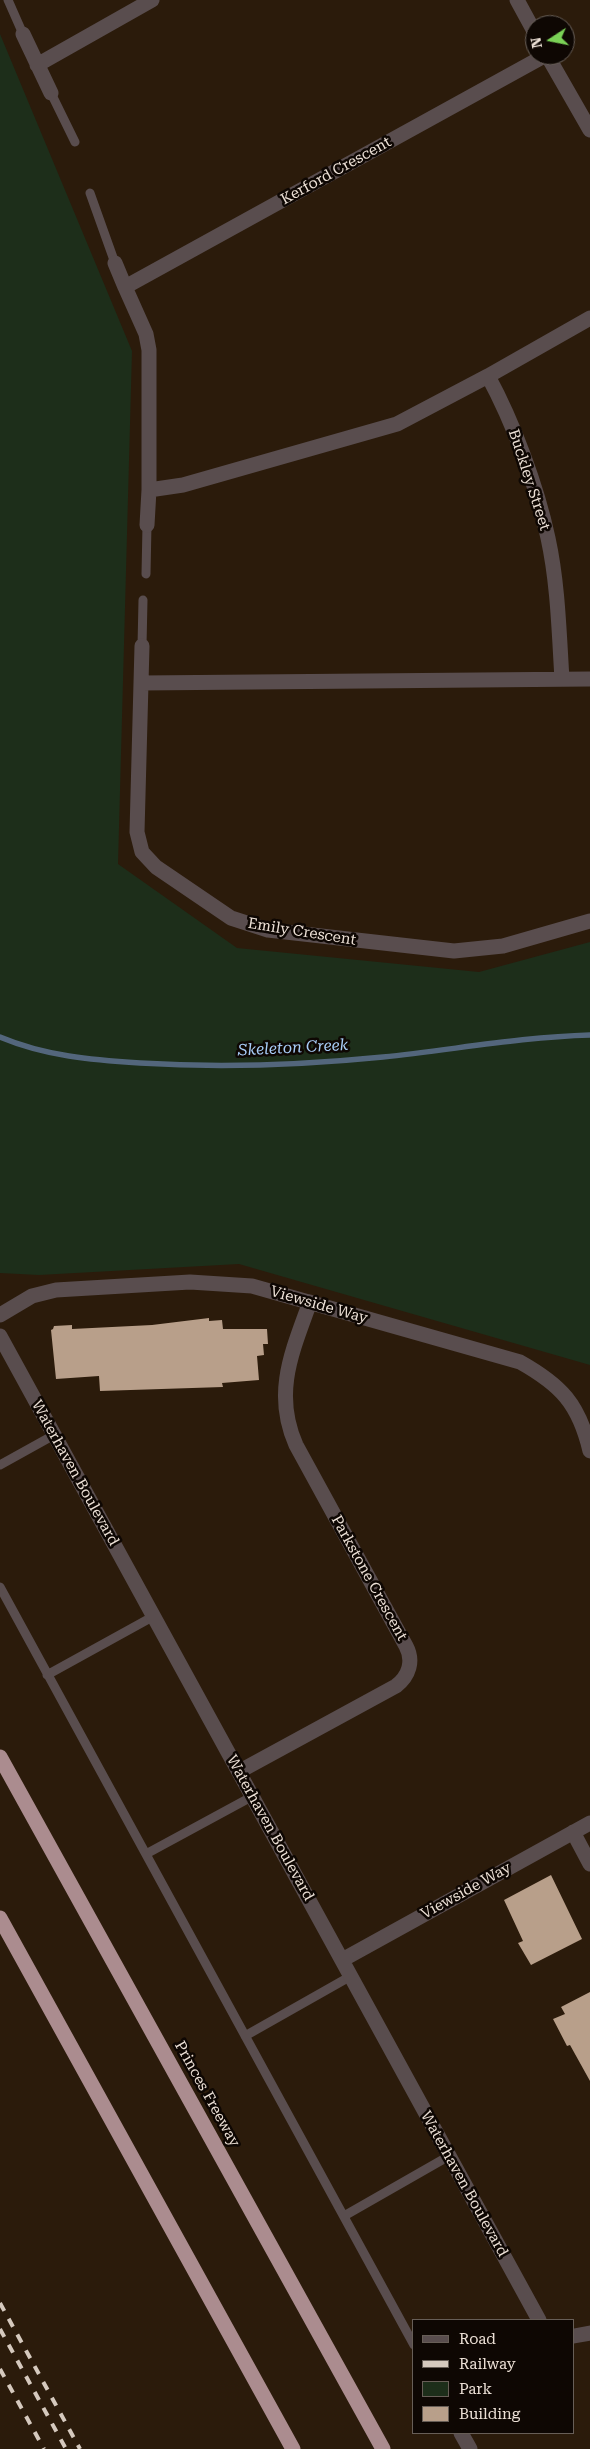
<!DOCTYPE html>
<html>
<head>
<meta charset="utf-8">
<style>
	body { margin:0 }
	#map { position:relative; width:590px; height:2449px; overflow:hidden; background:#2b1b0b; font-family:"Roboto Serif",serif }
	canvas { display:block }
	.legend { position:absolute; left:412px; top:2319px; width:162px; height:115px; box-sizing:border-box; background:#0e0703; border:1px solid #675e57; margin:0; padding:6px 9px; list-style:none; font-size:15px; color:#ece0d6 }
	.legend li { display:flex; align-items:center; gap:10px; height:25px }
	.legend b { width:25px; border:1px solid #675e57 }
	.north { position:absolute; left:525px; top:15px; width:50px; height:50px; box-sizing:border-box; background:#0e0703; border:1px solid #675e57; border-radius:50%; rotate:259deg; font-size:14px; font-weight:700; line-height:20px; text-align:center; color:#ece0d6 }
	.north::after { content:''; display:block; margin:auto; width:18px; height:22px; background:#7ad156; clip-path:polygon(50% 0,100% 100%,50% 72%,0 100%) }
</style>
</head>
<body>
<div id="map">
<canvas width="590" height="2449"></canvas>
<ul class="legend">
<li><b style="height:6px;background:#594d4e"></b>Road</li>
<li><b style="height:6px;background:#d5c9be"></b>Railway</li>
<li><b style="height:14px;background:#1d2e1a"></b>Park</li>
<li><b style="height:14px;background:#b89f8a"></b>Building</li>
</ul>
<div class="north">N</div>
</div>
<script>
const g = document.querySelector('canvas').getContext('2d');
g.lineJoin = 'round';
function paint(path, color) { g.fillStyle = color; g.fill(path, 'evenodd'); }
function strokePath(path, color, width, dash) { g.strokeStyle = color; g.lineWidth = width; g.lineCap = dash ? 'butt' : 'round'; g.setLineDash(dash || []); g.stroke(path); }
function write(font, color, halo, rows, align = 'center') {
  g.font = font + ' "Roboto Serif",serif'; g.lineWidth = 5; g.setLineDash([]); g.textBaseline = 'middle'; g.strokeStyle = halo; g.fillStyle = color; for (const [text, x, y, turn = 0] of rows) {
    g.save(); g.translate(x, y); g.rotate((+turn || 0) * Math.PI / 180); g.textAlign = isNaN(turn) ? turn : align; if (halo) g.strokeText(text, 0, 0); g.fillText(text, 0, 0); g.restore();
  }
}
const green = new Path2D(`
	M 0,34 L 132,351 L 118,864 L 237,948 L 479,972 L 590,942 L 590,1365 L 239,1264 L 39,1275 L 0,1273 Z`);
const stream = new Path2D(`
	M 0,1037 C 45,1056 92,1060 140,1063 C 220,1068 303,1065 383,1057 C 452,1050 520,1037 590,1035`);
const building = new Path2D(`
	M 209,1318 L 209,1321 L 222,1320 L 223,1329 L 267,1329 L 268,1344 L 263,1344 L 264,1355 L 257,1356 L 259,1380 L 222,1383 L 223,1387 L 100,1391 L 99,1376 L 56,1379 L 51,1330 L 53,1329 L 54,1326 L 72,1325 L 72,1329 L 152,1325 Z
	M 551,1875 L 582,1939 L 531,1965 L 518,1943 L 523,1941 L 504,1900 Z
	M 590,1992 L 590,2081 L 570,2045 L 567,2046 L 553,2019 L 565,2014 L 561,2007 Z`);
const lane = new Path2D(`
	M 8,0 L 23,34
	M 51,93 L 75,142
	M 90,193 L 115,263
	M 146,574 L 147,525
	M 142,646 L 143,600
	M 0,1465 L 54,1435
	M 0,1587 L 414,2345
	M 47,1675 L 154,1616
	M 146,1854 L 253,1796
	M 245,2036 L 351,1976
	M 344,2216 L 449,2156`);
const street = new Path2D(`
	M 517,0 L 535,33
	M 23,34 L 51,93
	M 546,55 L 125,287 L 146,334 L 149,350 L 149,490 L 183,485 L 397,424 L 488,376 L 590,318
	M 547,55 L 590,130
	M 37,65 L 152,0
	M 115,263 L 125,287
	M 488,376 C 513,422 537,486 548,538 C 558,584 559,632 562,679
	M 147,525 L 149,490
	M 590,679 L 141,683 L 137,832 L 142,852 L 156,867 L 231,918 L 268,930 L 454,951 L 503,946 L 590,921
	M 141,683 L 142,646
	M 0,1315 L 32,1296 L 56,1290 L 190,1282 L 252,1286 L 520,1362 C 561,1385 579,1404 590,1451
	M 0,1336 L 539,2320
	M 240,1771 L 396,1686 C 409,1676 414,1661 406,1646 L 296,1445 C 273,1393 292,1352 310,1302
	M 573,1832 L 590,1864
	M 342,1960 L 590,1823
	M 574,2336 L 590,2333
	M 461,2433 L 470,2449`);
const highway = new Path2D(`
	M 0,1757 L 383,2449
	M 0,1918 L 293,2449`);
const rail = new Path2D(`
	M 0,2303 L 80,2449
	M 0,2329 L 66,2449
	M 0,2369 L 44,2449`);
const streetNames = [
	["Kerford Crescent",336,171,-29],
	["Buckley Street",529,480,72],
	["Emily Crescent",302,932,9],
	["Viewside Way",319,1305,16],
	["Waterhaven Boulevard",75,1473,61],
	["Parkstone Crescent",369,1578,61],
	["Waterhaven Boulevard",270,1828,61],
	["Viewside Way",466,1891,-29],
	["Princes Freeway",207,2094,61],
	["Waterhaven Boulevard",464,2184,61]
];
const waterNames = [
	["Skeleton Creek",293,1048,-3]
];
paint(green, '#1d2e1a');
strokePath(stream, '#53667c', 5.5);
paint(building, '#b89f8a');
strokePath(lane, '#594d4e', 9);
strokePath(street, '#594d4e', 15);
strokePath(highway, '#ab8c8f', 15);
strokePath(rail, '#d5c9be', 4, [9, 9]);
write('15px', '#ece0d6', '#0e0703', streetNames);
write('italic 16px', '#a8cdf8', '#0e0703', waterNames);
</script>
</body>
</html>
